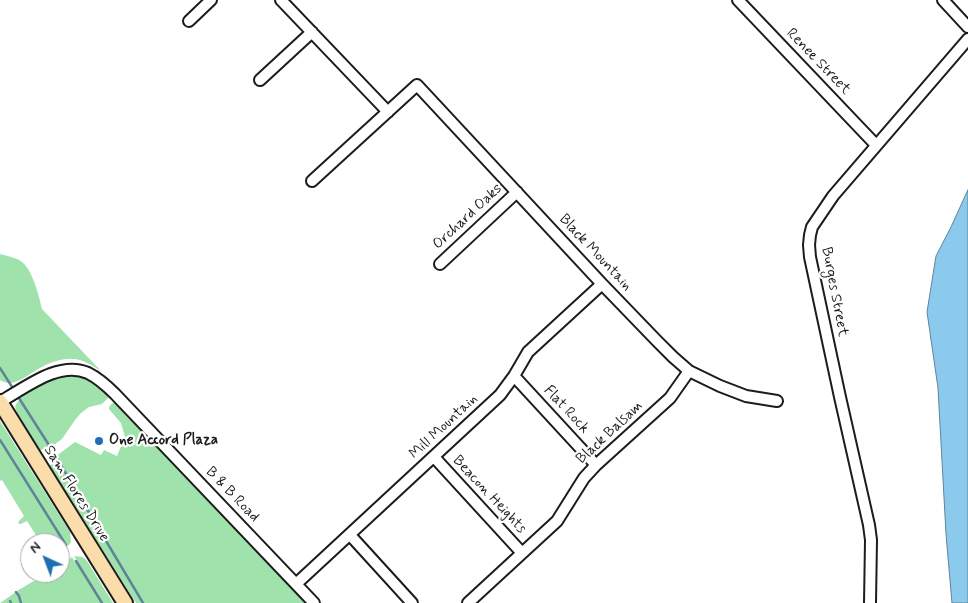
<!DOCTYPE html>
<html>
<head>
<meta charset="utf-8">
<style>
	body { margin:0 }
	#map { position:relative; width:968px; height:603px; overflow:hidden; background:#fff; font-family:Mynerve,sans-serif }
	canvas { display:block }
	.north { position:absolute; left:20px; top:533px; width:50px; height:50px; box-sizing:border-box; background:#fff; border:1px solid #a4a4a4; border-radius:50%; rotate:317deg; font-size:14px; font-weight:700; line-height:20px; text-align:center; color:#1c1c1c }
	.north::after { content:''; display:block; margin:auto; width:18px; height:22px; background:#1f6fb2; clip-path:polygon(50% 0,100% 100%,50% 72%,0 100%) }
</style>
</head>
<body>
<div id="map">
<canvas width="968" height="603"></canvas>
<div class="north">N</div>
</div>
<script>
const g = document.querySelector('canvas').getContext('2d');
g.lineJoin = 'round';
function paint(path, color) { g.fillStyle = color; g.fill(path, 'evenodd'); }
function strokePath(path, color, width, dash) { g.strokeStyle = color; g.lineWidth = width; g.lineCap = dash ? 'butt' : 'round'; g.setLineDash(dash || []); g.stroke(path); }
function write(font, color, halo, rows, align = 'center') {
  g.font = font + ' Mynerve,sans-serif'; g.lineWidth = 4.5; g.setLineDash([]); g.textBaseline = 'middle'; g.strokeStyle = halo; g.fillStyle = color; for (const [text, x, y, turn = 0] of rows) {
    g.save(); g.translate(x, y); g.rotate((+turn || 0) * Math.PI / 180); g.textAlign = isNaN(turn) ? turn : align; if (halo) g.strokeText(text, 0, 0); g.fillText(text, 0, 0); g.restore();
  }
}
const green = new Path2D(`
	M 0,254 C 7,256 17,258 22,262 C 33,271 39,296 42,309 L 101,371 C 93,366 83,359 73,359 C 63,358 51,362 42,367 C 30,372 14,390 0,380 Z
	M 66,375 C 80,375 106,381 108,398 L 102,404 L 89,407 L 81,413 L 75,420 L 62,439 L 51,447 L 40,450 L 18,415 L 15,407 C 21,391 50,378 66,375 Z
	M 116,401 L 308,603 L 136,603 L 50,466 L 55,457 L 75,442 L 101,455 L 104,450 L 117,456 L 125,437 L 121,423 L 109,409 C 109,405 113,403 116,401 Z
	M 0,421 L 70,532 L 71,542 L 68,546 L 64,540 L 62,542 L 66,548 L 60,552 L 60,543 L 41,543 L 27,521 L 21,524 L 19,524 L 18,522 L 24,516 L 2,480 L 0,481 Z
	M 74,556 L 83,557 L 87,561 L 113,603 L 0,603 L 16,592 L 18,596 L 19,595 L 17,591 L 47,573 L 60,573 L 60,565 L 72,557 L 77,565 L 79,564 Z`);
const water = new Path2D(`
	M 968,190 L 968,603 L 952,603 L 946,534 L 938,388 L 927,312 L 936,256 L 951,227 Z`);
const stream = new Path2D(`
	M 0,368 L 14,390
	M 17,395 L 47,442 L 143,603
	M 0,440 L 66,545
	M 76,561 L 102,603
	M 16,592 L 19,596 L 21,603
	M 10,601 L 11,603`);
const minor = new Path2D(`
	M 281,0 L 388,112
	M 738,0 L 876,145
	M 943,0 L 968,27
	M 189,21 L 211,0
	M 260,80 L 312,32
	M 312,181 L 417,85 L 602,284 L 657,341 L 673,357 L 689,371 L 720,386 L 746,396 L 777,401
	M 440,264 L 517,192
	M 514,376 L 596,465
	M 0,402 C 25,388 59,360 88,373 C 98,378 107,386 115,394 L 314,603
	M 434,457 L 522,553
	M 350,535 L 412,603
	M 296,584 L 500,395 L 514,376 L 528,352 L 602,284
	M 468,603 L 557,521 L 584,478 L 596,465 L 670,398 L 689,371
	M 870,603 L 871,540 L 869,525 L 840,397 L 810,257 L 809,245 L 810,235 L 812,227 L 833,196 L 968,39`);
const major = new Path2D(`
	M 0,402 L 125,603`);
const markers = [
	[99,441,5,"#1f6fb2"]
];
const streetNames = [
	["Renee Street",818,62,46],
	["Orchard Oaks",468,217,-43],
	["Black Mountain",595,253,47],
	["Burges Street",834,292,79],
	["Flat Rock",566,410,47],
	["Mill Mountain",444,427,-43],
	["Black Balsam",610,433,-43],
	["Sam Flores Drive",76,494,58],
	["B & B Road",232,495,46],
	["Beacon Heights",489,495,47]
];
const poiNames = [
	["One Accord Plaza",109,441]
];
paint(green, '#9fe2ac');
paint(water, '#8ccaed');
strokePath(water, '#5f8499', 1);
strokePath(stream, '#5f8499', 2.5);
strokePath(minor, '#1c1c1c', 14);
strokePath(major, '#1c1c1c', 18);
strokePath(minor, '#fff', 10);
strokePath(major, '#fbddab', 14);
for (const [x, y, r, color] of markers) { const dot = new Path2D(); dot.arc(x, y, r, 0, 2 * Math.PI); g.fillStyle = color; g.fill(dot); strokePath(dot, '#fff', 2); }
write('15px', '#1c1c1c', '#fff', streetNames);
write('bold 15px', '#1c1c1c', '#fff', poiNames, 'left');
</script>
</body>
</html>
